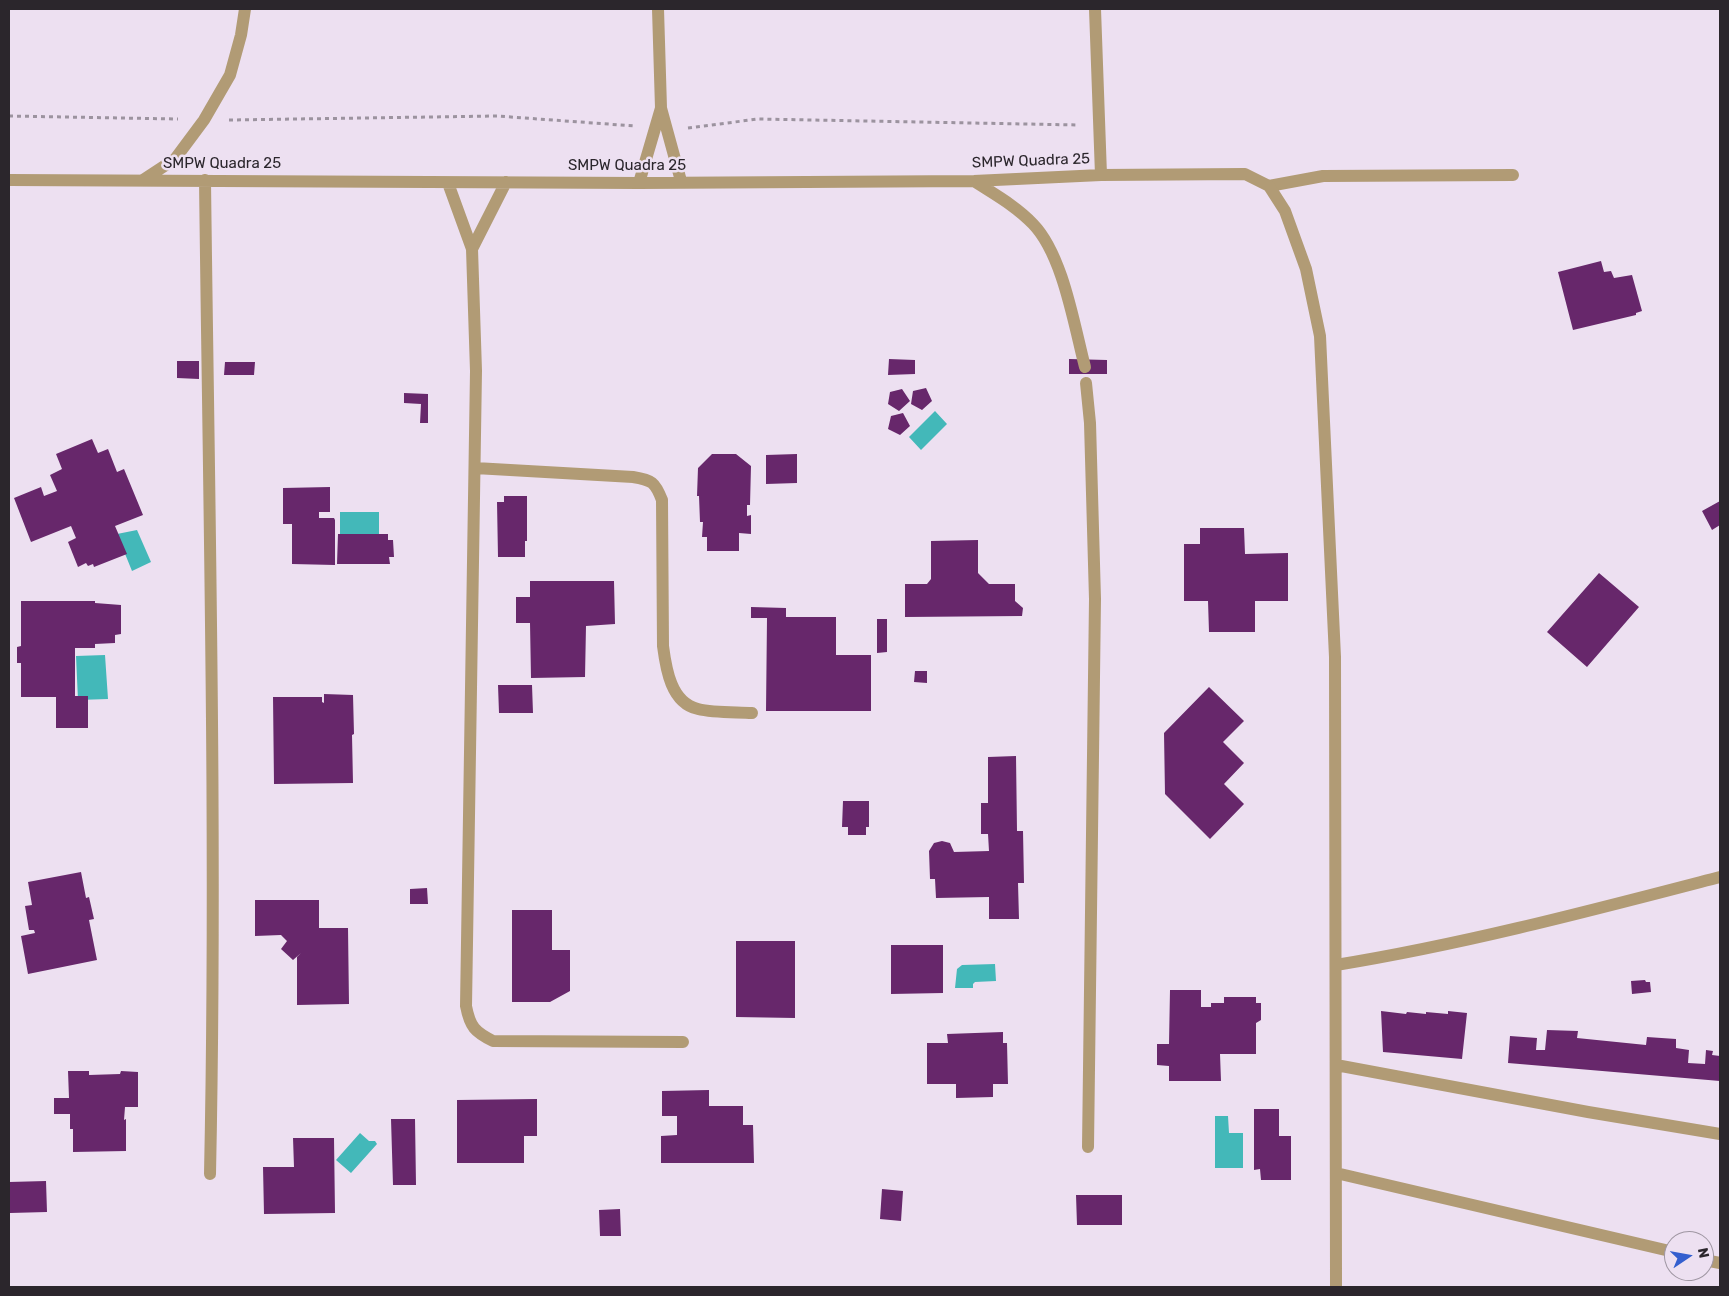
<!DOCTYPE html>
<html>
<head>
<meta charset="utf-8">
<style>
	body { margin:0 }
	#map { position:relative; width:1729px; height:1296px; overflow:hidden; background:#ede0f1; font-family:Rubik,sans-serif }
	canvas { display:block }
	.frame { position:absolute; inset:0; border:10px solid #2b262c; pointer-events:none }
	.north { position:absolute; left:1664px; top:1231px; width:50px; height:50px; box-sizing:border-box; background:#ede0f1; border:1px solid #9f96a2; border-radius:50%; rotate:78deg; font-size:14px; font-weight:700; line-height:20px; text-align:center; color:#2b262c }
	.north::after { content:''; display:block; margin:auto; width:18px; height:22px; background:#345fcf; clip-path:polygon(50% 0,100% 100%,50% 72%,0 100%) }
</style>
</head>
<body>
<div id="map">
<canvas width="1729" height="1296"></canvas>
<div class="frame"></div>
<div class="north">N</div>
</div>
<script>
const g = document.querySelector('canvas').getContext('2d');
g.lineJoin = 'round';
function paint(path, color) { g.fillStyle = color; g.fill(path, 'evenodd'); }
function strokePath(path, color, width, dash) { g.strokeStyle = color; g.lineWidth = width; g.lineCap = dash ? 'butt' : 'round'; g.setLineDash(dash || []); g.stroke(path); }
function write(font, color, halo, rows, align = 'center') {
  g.font = font + ' Rubik,sans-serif'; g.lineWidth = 5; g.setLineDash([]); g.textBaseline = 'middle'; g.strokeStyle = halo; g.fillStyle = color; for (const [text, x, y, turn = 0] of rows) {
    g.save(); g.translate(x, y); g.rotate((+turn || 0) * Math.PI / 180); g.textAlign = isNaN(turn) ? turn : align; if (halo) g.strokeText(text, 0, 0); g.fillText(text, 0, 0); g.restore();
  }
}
const water = new Path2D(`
	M 935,411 L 947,424 L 921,450 L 909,437 Z
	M 340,512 L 379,512 L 379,534 L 340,534 Z
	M 137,530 L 151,562 L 132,571 L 117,534 Z
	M 105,655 L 108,699 L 78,700 L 76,656 Z
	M 995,964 L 996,981 L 975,982 L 973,984 L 973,988 L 955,988 L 957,969 L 962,965 Z
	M 1215,1116 L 1228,1116 L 1229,1133 L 1243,1133 L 1243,1168 L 1215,1168 Z
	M 360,1133 L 369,1141 L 375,1141 L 377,1144 L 351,1173 L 336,1160 Z`);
const building = new Path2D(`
	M 1601,261 L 1604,272 L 1611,271 L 1614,278 L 1632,275 L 1642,311 L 1636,313 L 1636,315 L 1573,330 L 1558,272 Z
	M 889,359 L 915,360 L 915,374 L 888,375 Z
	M 1069,359 L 1107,360 L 1107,374 L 1069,374 Z
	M 177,361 L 199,361 L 199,379 L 177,378 Z
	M 225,362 L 255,362 L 254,375 L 224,375 Z
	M 926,388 L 932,401 L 922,410 L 911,404 L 913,391 Z
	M 902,389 L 910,401 L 899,411 L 888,404 L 890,392 Z
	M 404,393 L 428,394 L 428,423 L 420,423 L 421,404 L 404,403 Z
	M 903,413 L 910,426 L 900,435 L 888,429 L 891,416 Z
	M 92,439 L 98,453 L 108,449 L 117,472 L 124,469 L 143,515 L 115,526 L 127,554 L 94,567 L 93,564 L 88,566 L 86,563 L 78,567 L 68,542 L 76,538 L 71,526 L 31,542 L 14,498 L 41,487 L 44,496 L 57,491 L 50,475 L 62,469 L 56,454 Z
	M 712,454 L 736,454 L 751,466 L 750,505 L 747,505 L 747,516 L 751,515 L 751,534 L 739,533 L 739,551 L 707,551 L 707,537 L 702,537 L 703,522 L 700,522 L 699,496 L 697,496 L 698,468 Z
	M 797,454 L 797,483 L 766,484 L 766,455 Z
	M 330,487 L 330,512 L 319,512 L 319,518 L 334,518 L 335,520 L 335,565 L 292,564 L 292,524 L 283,524 L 283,488 Z
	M 504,496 L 527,496 L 527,541 L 525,541 L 525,557 L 498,557 L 497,502 L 504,502 Z
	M 1720,501 L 1720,525 L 1712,530 L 1702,511 Z
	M 1200,528 L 1244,528 L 1245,554 L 1288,553 L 1288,601 L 1255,601 L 1255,632 L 1209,632 L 1208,601 L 1184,601 L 1184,544 L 1200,544 Z
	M 338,534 L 388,534 L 388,540 L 393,540 L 394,557 L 389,557 L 390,564 L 337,564 Z
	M 978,540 L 978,573 L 989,584 L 1015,584 L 1015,601 L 1023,608 L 1022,616 L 905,617 L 905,584 L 927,584 L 931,579 L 931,541 Z
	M 1599,573 L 1639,607 L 1587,667 L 1547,632 Z
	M 530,581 L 614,581 L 615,624 L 586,626 L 585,677 L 531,678 L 530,623 L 516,623 L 516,597 L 530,597 Z
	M 21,601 L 95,601 L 95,603 L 121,605 L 121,634 L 115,635 L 115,643 L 95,644 L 95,648 L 75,648 L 75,696 L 88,696 L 88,728 L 56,728 L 56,697 L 21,697 L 21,663 L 17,663 L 17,647 L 21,646 Z
	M 751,607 L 786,608 L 786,617 L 836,617 L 836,655 L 871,655 L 871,711 L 766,711 L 767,618 L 751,618 Z
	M 877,619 L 887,619 L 887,652 L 877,653 Z
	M 915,671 L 927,671 L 927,683 L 914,682 Z
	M 498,685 L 532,685 L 533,713 L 499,713 Z
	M 1209,687 L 1244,721 L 1223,742 L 1244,763 L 1224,784 L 1244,804 L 1210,839 L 1165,794 L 1164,733 Z
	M 324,694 L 353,695 L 354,734 L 352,735 L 353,783 L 274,784 L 273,697 L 322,697 L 322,702 L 324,703 Z
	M 1016,756 L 1017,831 L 1023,831 L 1024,883 L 1018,883 L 1019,919 L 989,919 L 989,897 L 936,898 L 935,879 L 930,879 L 929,851 L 934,843 L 942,841 L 950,843 L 954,852 L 989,851 L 988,834 L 981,834 L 981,803 L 988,803 L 988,757 Z
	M 843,801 L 869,801 L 869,827 L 866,827 L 866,835 L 848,835 L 848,827 L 842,827 Z
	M 81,872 L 86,898 L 89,897 L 94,919 L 89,920 L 97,960 L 28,974 L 21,936 L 35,933 L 34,930 L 29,930 L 25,906 L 32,905 L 28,882 Z
	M 427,888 L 428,904 L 410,904 L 410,889 Z
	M 255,900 L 319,900 L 319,928 L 348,928 L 349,1004 L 297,1005 L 297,957 L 301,953 L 293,960 L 281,949 L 287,941 L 281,935 L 255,936 Z
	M 512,910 L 552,910 L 552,950 L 570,950 L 570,991 L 550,1002 L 512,1002 Z
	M 736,941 L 795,941 L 795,1018 L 736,1017 Z
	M 891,945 L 943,945 L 943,993 L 891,994 Z
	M 1645,980 L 1646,982 L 1650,982 L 1651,992 L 1632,994 L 1631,981 Z
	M 1170,990 L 1201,990 L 1201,1007 L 1211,1007 L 1211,1003 L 1224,1003 L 1224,997 L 1256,997 L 1256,1003 L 1261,1003 L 1261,1020 L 1256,1023 L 1256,1054 L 1220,1054 L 1221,1081 L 1169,1081 L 1169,1066 L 1157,1065 L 1157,1044 L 1169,1044 Z
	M 1381,1011 L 1406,1014 L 1407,1012 L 1426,1014 L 1426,1012 L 1448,1014 L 1448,1011 L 1467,1013 L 1462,1059 L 1383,1052 Z
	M 1547,1030 L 1578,1031 L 1577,1038 L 1646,1045 L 1647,1037 L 1676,1039 L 1676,1048 L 1689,1050 L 1688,1063 L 1705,1064 L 1706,1050 L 1713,1051 L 1712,1055 L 1720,1056 L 1720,1081 L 1508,1063 L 1510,1036 L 1537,1038 L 1536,1050 L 1545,1050 Z
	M 1003,1032 L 1003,1043 L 1007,1043 L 1008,1084 L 993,1084 L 993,1097 L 956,1098 L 956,1084 L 927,1084 L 927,1043 L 948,1043 L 947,1034 Z
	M 68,1071 L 89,1071 L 89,1075 L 120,1074 L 121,1071 L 138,1072 L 138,1107 L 125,1107 L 124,1120 L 126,1119 L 126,1151 L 73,1152 L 73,1129 L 70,1129 L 70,1114 L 54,1114 L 54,1098 L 69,1098 Z
	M 709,1090 L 709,1106 L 743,1106 L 743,1125 L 753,1125 L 754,1163 L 661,1163 L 661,1136 L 677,1135 L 677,1116 L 662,1116 L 662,1091 Z
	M 537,1099 L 537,1136 L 524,1136 L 524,1163 L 457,1163 L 457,1100 Z
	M 1254,1109 L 1279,1109 L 1279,1136 L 1291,1136 L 1291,1180 L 1261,1180 L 1260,1169 L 1254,1170 Z
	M 391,1119 L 415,1119 L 416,1185 L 393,1185 Z
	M 293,1138 L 334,1138 L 335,1213 L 264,1214 L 263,1167 L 294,1167 Z
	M 46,1181 L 47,1212 L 10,1213 L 9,1182 Z
	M 882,1189 L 903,1191 L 901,1221 L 880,1219 Z
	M 1076,1195 L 1122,1195 L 1122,1225 L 1077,1225 Z
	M 620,1209 L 621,1236 L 600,1236 L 599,1210 Z`);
const path = new Path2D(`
	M 9,116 L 178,119
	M 229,120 L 497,116 L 635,126
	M 688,128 L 758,119 L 1079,125`);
const lane = new Path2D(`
	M 1269,186 L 1323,176 L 1513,175`);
const street = new Path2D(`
	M 658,9 L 661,108 L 681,181
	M 1095,9 L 1101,175
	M 9,180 L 639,183 L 974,181 L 1101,175 L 1245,174 L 1269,186 L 1285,211 L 1306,269 L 1320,336 L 1335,657 L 1336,1287
	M 143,180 L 175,159 L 204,120 L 230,75 L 241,35 L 245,9
	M 205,180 C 209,511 217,843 210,1174
	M 974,181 C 994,194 1016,206 1033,224 C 1063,255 1074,325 1085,367
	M 448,183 L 472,249 L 476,371 L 466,1006 C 470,1027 475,1032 493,1041 L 683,1042
	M 639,183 L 661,108
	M 472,249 L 506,182
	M 1086,383 L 1090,423 L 1095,599 L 1088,1147
	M 475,468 L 633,477 C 652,480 655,482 662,500 L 663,646 C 666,669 671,703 698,709 C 714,713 736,712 752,713
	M 1336,965 C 1465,944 1593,910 1720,877
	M 1336,1065 L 1588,1112 L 1720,1134
	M 1336,1173 L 1674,1252
	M 1704,1260 L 1720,1263`);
const streetNames = [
	["SMPW Quadra 25",1031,161,-2],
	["SMPW Quadra 25",222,164],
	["SMPW Quadra 25",627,166]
];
paint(water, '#43b8b9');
paint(building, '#67276b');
strokePath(path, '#9c939f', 3, [4, 4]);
strokePath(lane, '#b19b75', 12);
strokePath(street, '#b19b75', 12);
write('15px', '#2b262c', '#ede0f1', streetNames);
</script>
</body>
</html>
